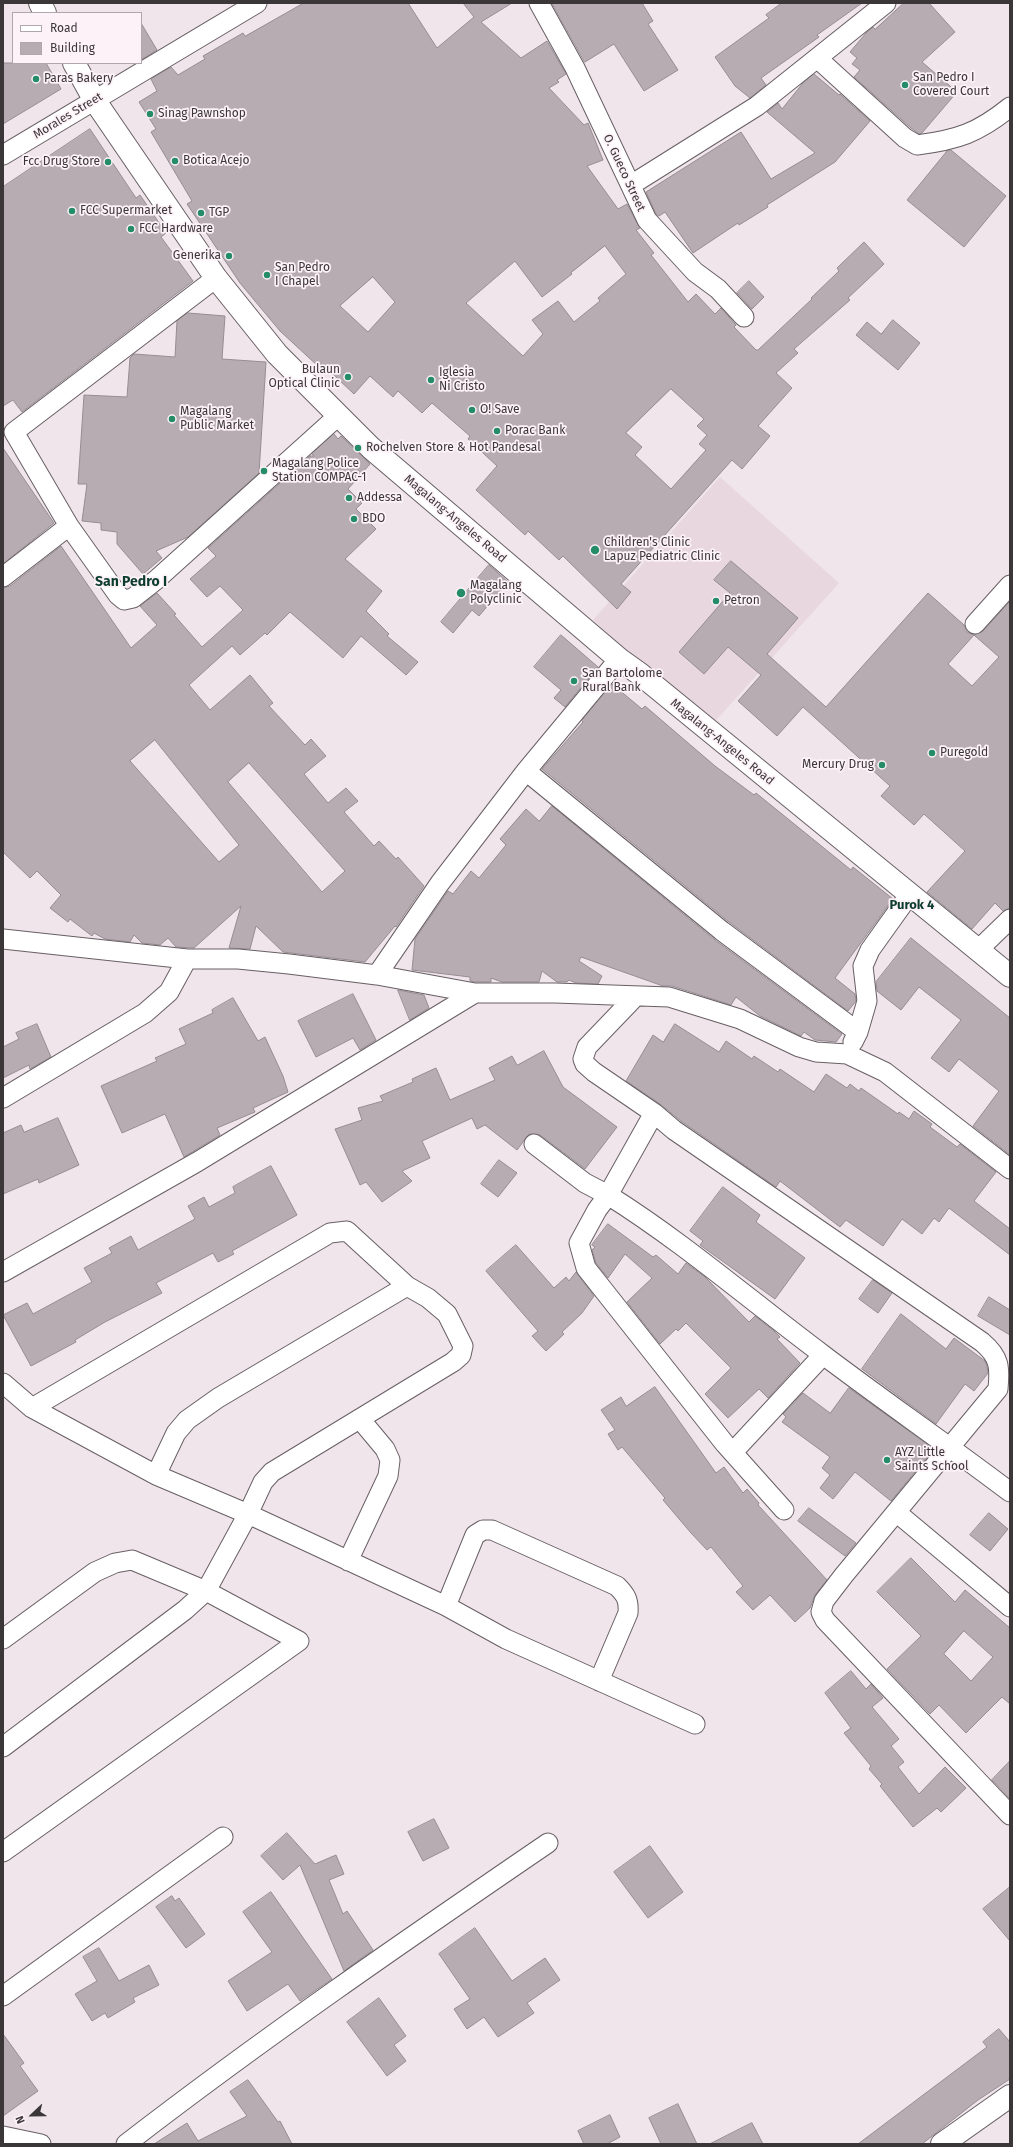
<!DOCTYPE html>
<html>
<head>
<meta charset="utf-8">
<style>
	body { margin:0 }
	#map { position:relative; width:1013px; height:2147px; overflow:hidden; background:#efe5ea; font-family:"Fira Sans",sans-serif }
	canvas { display:block }
	.frame { position:absolute; inset:0; border:4px solid #3b3739; pointer-events:none }
	.legend { position:absolute; left:12px; top:12px; width:130px; height:52px; box-sizing:border-box; background:#fdf2f8; border:1px solid #afa7ac; margin:0; padding:5px 7px; list-style:none; font-size:12px; color:#3b3739 }
	.legend li { display:flex; align-items:center; gap:8px; height:20px }
	.legend b { width:20px; border:1px solid #afa7ac }
	.north { position:absolute; left:12px; top:2095px; width:40px; height:40px; -webkit-text-stroke:3px #fdf2f8; paint-order:stroke; rotate:248deg; font-size:11px; font-weight:700; line-height:16px; text-align:center; color:#3b3739 }
	.north::after { content:''; display:block; margin:auto; width:14px; height:18px; background:#3b3739; clip-path:polygon(50% 0,100% 100%,50% 72%,0 100%) }
</style>
</head>
<body>
<div id="map">
<canvas width="1013" height="2147"></canvas>
<div class="frame"></div>
<ul class="legend">
<li><b style="height:5px;background:#fff"></b>Road</li>
<li><b style="height:11px;background:#b6acb1"></b>Building</li>
</ul>
<div class="north">N</div>
</div>
<script>
const g = document.querySelector('canvas').getContext('2d');
g.lineJoin = 'round';
function paint(path, color) { g.fillStyle = color; g.fill(path, 'evenodd'); }
function strokePath(path, color, width, dash) { g.strokeStyle = color; g.lineWidth = width; g.lineCap = dash ? 'butt' : 'round'; g.setLineDash(dash || []); g.stroke(path); }
function write(font, color, halo, rows, align = 'center') {
  g.font = font + ' "Fira Sans",sans-serif'; g.lineWidth = 3.5; g.setLineDash([]); g.textBaseline = 'middle'; g.strokeStyle = halo; g.fillStyle = color; for (const [text, x, y, turn = 0] of rows) {
    g.save(); g.translate(x, y); g.rotate((+turn || 0) * Math.PI / 180); g.textAlign = isNaN(turn) ? turn : align; if (halo) g.strokeText(text, 0, 0); g.fillText(text, 0, 0); g.restore();
  }
}
const built = new Path2D(`
	M 720,477 L 839,583 L 711,726 L 593,620 Z`);
const building = new Path2D(`
	M 304,3 L 408,3 L 437,48 L 474,17 L 463,3 L 512,3 L 481,22 L 521,58 L 547,41 L 566,74 L 557,80 L 559,82 L 549,88 L 584,125 L 588,123 L 603,160 L 587,166 L 618,209 L 627,204 L 640,228 L 636,230 L 654,253 L 651,255 L 688,302 L 696,294 L 715,314 L 721,308 L 736,325 L 734,327 L 756,350 L 758,350 L 812,299 L 811,298 L 839,271 L 837,268 L 864,242 L 884,264 L 848,298 L 850,300 L 794,349 L 798,353 L 776,373 L 792,388 L 758,426 L 770,436 L 742,469 L 732,460 L 621,584 L 631,592 L 617,609 L 563,556 L 559,560 L 528,531 L 525,535 L 476,490 L 497,466 L 468,439 L 470,436 L 432,403 L 422,413 L 398,391 L 393,397 L 370,376 L 354,394 L 322,364 L 319,367 L 280,331 L 240,283 L 187,204 L 192,201 L 151,132 L 156,129 L 139,102 L 157,91 L 151,79 L 171,67 L 178,75 L 205,59 L 203,56 L 243,33 L 245,36 ZM 605,246 L 626,274 L 598,298 L 600,301 L 574,322 L 558,301 L 532,320 L 543,334 L 523,356 L 466,303 L 515,261 L 542,297 L 572,274 L 571,273 ZM 373,277 L 395,302 L 368,332 L 340,306 ZM 671,389 L 704,419 L 697,426 L 707,435 L 699,444 L 706,450 L 671,489 L 635,455 L 642,447 L 626,433 Z
	M 552,3 L 642,3 L 653,21 L 648,24 L 678,70 L 644,91 L 614,44 L 585,62 Z
	M 782,3 L 862,3 L 817,35 L 819,37 L 761,78 L 766,85 L 750,98 L 735,86 L 715,57 L 769,18 L 766,15 Z
	M 904,3 L 929,3 L 955,32 L 922,62 L 957,92 L 922,133 L 919,134 L 911,128 L 854,77 L 860,70 L 852,64 L 857,58 L 850,52 L 867,32 L 873,27 L 875,29 Z
	M 141,23 L 157,50 L 141,60 Z
	M 3,63 L 46,63 L 61,89 L 3,124 Z
	M 814,74 L 839,95 L 840,94 L 870,121 L 835,162 L 767,205 L 768,207 L 739,225 L 738,223 L 693,253 L 665,212 L 659,216 L 656,214 L 646,192 L 741,132 L 771,179 L 815,153 L 767,112 L 778,103 L 782,109 L 803,83 Z
	M 90,129 L 136,198 L 140,195 L 166,233 L 161,237 L 193,281 L 22,412 L 13,400 L 3,406 L 3,187 Z
	M 951,150 L 1006,196 L 964,247 L 907,200 L 947,151 Z
	M 749,281 L 764,297 L 752,309 L 737,293 Z
	M 188,313 L 225,316 L 222,359 L 266,362 L 259,473 L 188,537 L 156,551 L 162,558 L 143,574 L 117,544 L 117,532 L 101,530 L 101,523 L 82,521 L 87,484 L 78,484 L 84,395 L 127,397 L 130,358 L 134,354 L 175,357 L 177,321 Z
	M 893,320 L 920,343 L 898,370 L 856,335 L 867,322 L 881,334 Z
	M 334,434 L 338,439 L 341,436 L 370,464 L 348,489 L 362,503 L 356,509 L 376,529 L 345,559 L 382,591 L 366,611 L 389,634 L 387,636 L 418,662 L 406,675 L 361,636 L 343,658 L 290,612 L 267,635 L 265,633 L 240,655 L 232,646 L 189,685 L 210,710 L 250,675 L 273,703 L 269,706 L 305,745 L 311,739 L 326,756 L 304,774 L 328,803 L 346,788 L 358,801 L 344,812 L 374,846 L 379,841 L 396,859 L 398,857 L 424,886 L 396,927 L 395,926 L 365,962 L 283,952 L 256,926 L 250,949 L 229,948 L 241,906 L 194,948 L 176,947 L 168,938 L 160,945 L 142,943 L 134,935 L 130,942 L 105,939 L 94,933 L 92,936 L 70,919 L 68,922 L 50,908 L 61,895 L 37,871 L 30,878 L 3,852 L 3,588 L 10,586 L 61,546 L 131,648 L 157,625 L 140,606 L 157,593 L 176,614 L 174,615 L 202,647 L 243,610 L 220,586 L 207,597 L 190,579 L 216,556 L 208,548 L 310,456 L 314,456 L 312,454 ZM 155,740 L 239,845 L 219,862 L 130,761 ZM 249,763 L 345,871 L 322,892 L 228,782 Z
	M 3,448 L 54,523 L 4,563 L 3,562 Z
	M 731,561 L 798,618 L 767,654 L 826,707 L 928,593 L 964,625 L 967,632 L 974,635 L 948,664 L 972,686 L 999,657 L 974,635 L 983,631 L 1010,601 L 1010,908 L 1003,911 L 995,903 L 972,929 L 927,892 L 965,851 L 924,814 L 914,825 L 881,796 L 890,786 L 803,707 L 777,736 L 738,701 L 761,675 L 728,647 L 704,674 L 679,652 L 730,593 L 714,580 Z
	M 489,565 L 508,582 L 479,616 L 472,610 L 453,633 L 441,622 Z
	M 561,635 L 598,667 L 565,707 L 554,698 L 561,690 L 534,667 Z
	M 612,684 L 642,709 L 645,706 L 715,766 L 754,795 L 756,793 L 851,870 L 853,867 L 893,899 L 835,978 L 855,994 L 856,1001 L 848,1011 L 729,922 L 542,769 L 583,722 L 582,721 Z
	M 552,806 L 715,940 L 842,1034 L 836,1042 L 815,1040 L 804,1032 L 801,1036 L 760,1016 L 736,997 L 731,1005 L 672,986 L 663,986 L 581,957 L 579,961 L 602,976 L 598,984 L 576,983 L 569,980 L 567,982 L 557,982 L 542,971 L 539,982 L 502,982 L 491,978 L 491,982 L 476,982 L 470,981 L 470,977 L 412,970 L 415,939 L 448,891 L 453,894 L 471,871 L 479,878 L 506,845 L 500,839 L 526,809 L 539,821 Z
	M 911,938 L 1010,1018 L 1010,1155 L 973,1126 L 999,1091 L 959,1059 L 949,1072 L 931,1058 L 961,1020 L 919,987 L 901,1010 L 877,991 L 876,982 Z
	M 398,990 L 424,995 L 429,1008 L 410,1020 Z
	M 353,994 L 376,1040 L 360,1050 L 353,1038 L 316,1057 L 298,1021 Z
	M 233,998 L 258,1041 L 265,1037 L 283,1076 L 288,1092 L 253,1108 L 255,1112 L 217,1128 L 220,1135 L 184,1157 L 165,1114 L 122,1133 L 101,1086 L 157,1061 L 155,1058 L 186,1044 L 179,1029 L 213,1013 L 212,1010 Z
	M 37,1024 L 51,1057 L 30,1069 L 29,1065 L 3,1078 L 3,1047 L 19,1039 L 16,1033 Z
	M 675,1024 L 719,1052 L 726,1041 L 752,1059 L 754,1056 L 778,1072 L 780,1069 L 814,1092 L 826,1074 L 847,1088 L 850,1084 L 859,1091 L 861,1088 L 898,1114 L 899,1112 L 909,1119 L 914,1111 L 932,1124 L 930,1127 L 957,1147 L 960,1144 L 996,1172 L 974,1201 L 1010,1229 L 1010,1255 L 949,1208 L 939,1222 L 934,1218 L 922,1234 L 902,1219 L 883,1246 L 846,1220 L 840,1227 L 780,1181 L 776,1187 L 681,1121 L 660,1104 L 626,1081 L 653,1035 L 663,1042 Z
	M 544,1051 L 563,1087 L 617,1127 L 585,1169 L 540,1135 L 529,1134 L 517,1150 L 485,1125 L 477,1129 L 472,1118 L 422,1141 L 430,1158 L 402,1171 L 412,1181 L 382,1202 L 366,1182 L 360,1185 L 335,1129 L 362,1120 L 358,1108 L 383,1101 L 380,1096 L 413,1082 L 412,1079 L 436,1068 L 450,1100 L 495,1080 L 489,1068 L 512,1056 L 517,1065 Z
	M 58,1118 L 79,1165 L 39,1183 L 38,1179 L 3,1194 L 3,1133 L 21,1125 L 24,1132 Z
	M 499,1160 L 517,1173 L 498,1197 L 481,1184 Z
	M 271,1166 L 297,1215 L 232,1251 L 234,1254 L 218,1262 L 213,1253 L 156,1283 L 162,1293 L 105,1322 L 75,1340 L 76,1342 L 31,1366 L 3,1315 L 27,1303 L 33,1314 L 92,1282 L 84,1268 L 112,1253 L 109,1248 L 131,1236 L 138,1250 L 195,1219 L 188,1206 L 204,1197 L 209,1207 L 235,1193 L 233,1187 Z
	M 723,1187 L 760,1215 L 756,1222 L 805,1258 L 775,1299 L 700,1245 L 703,1241 L 690,1231 Z
	M 608,1224 L 653,1257 L 656,1255 L 678,1274 L 686,1263 L 705,1277 L 749,1322 L 755,1316 L 774,1331 L 780,1337 L 777,1339 L 800,1363 L 768,1398 L 759,1389 L 728,1418 L 705,1394 L 731,1368 L 686,1323 L 678,1331 L 676,1329 L 660,1344 L 627,1302 L 652,1278 L 625,1254 L 608,1278 L 596,1263 L 592,1250 L 595,1247 L 592,1245 Z
	M 516,1245 L 554,1288 L 566,1277 L 569,1281 L 576,1272 L 594,1296 L 582,1313 L 562,1332 L 564,1334 L 546,1351 L 532,1336 L 538,1331 L 486,1271 Z
	M 873,1280 L 892,1293 L 878,1313 L 859,1299 Z
	M 989,1297 L 1010,1310 L 1010,1335 L 978,1316 Z
	M 901,1314 L 946,1349 L 954,1338 L 985,1361 L 987,1366 L 988,1373 L 974,1391 L 965,1384 L 936,1424 L 862,1369 Z
	M 655,1387 L 716,1473 L 724,1467 L 743,1493 L 747,1489 L 759,1503 L 758,1505 L 827,1580 L 815,1595 L 810,1608 L 795,1622 L 770,1595 L 753,1610 L 736,1592 L 743,1586 L 711,1547 L 707,1550 L 691,1533 L 663,1500 L 665,1498 L 622,1447 L 618,1450 L 608,1434 L 615,1430 L 601,1410 L 621,1397 L 626,1406 Z
	M 849,1388 L 934,1449 L 891,1501 L 855,1472 L 833,1499 L 820,1488 L 830,1475 L 822,1468 L 830,1457 L 782,1422 L 786,1417 L 783,1414 L 803,1393 L 830,1413 Z
	M 809,1508 L 856,1543 L 845,1556 L 798,1521 Z
	M 989,1513 L 1008,1529 L 990,1551 L 970,1535 Z
	M 911,1558 L 955,1602 L 965,1590 L 1010,1628 L 1010,1704 L 1002,1697 L 966,1733 L 939,1705 L 930,1714 L 887,1669 L 921,1636 L 877,1592 ZM 964,1631 L 993,1657 L 971,1681 L 944,1654 Z
	M 851,1671 L 866,1689 L 871,1684 L 883,1698 L 872,1707 L 899,1739 L 891,1746 L 904,1762 L 898,1767 L 919,1794 L 945,1767 L 966,1788 L 941,1812 L 937,1808 L 913,1827 L 880,1786 L 882,1784 L 869,1769 L 871,1766 L 844,1733 L 851,1728 L 825,1693 Z
	M 1010,1761 L 1010,1799 L 992,1780 Z
	M 434,1819 L 449,1848 L 423,1861 L 408,1832 Z
	M 287,1833 L 315,1864 L 336,1855 L 344,1874 L 329,1880 L 343,1914 L 347,1911 L 373,1950 L 344,1971 L 300,1865 L 283,1880 L 261,1856 Z
	M 650,1846 L 683,1892 L 648,1918 L 614,1872 Z
	M 1010,1887 L 1010,1941 L 983,1909 Z
	M 271,1892 L 332,1979 L 300,2001 L 288,1984 L 247,2011 L 228,1981 L 272,1952 L 243,1912 Z
	M 172,1896 L 175,1901 L 179,1898 L 205,1934 L 186,1948 L 156,1907 Z
	M 475,1928 L 512,1981 L 545,1958 L 560,1980 L 527,2003 L 534,2013 L 498,2037 L 484,2017 L 467,2029 L 454,2009 L 470,1999 L 439,1954 Z
	M 99,1948 L 119,1981 L 149,1965 L 159,1985 L 133,1998 L 135,2002 L 108,2018 L 105,2013 L 92,2021 L 75,1994 L 97,1981 L 83,1957 Z
	M 379,1998 L 406,2036 L 394,2045 L 406,2061 L 387,2076 L 347,2022 Z
	M 999,2029 L 1010,2042 L 1010,2079 L 978,2100 L 922,2144 L 858,2144 L 987,2047 L 983,2042 Z
	M 3,2034 L 24,2063 L 20,2066 L 38,2091 L 3,2116 Z
	M 248,2080 L 278,2122 L 280,2121 L 292,2144 L 154,2144 L 187,2123 L 198,2141 L 247,2116 L 230,2092 Z
	M 678,2104 L 697,2144 L 661,2144 L 649,2118 Z
	M 610,2115 L 620,2137 L 607,2144 L 584,2144 L 578,2131 Z
	M 752,2123 L 763,2144 L 710,2144 Z`);
const minor = new Path2D(`
	M 539,3 L 575,68 L 647,220 L 695,272 L 718,289 L 744,317
	M 817,58 L 905,138 L 917,145 C 957,140 978,133 1010,107
	M 3,155 L 257,3
	M 631,185 L 757,106 L 886,3
	M 216,278 L 14,432 L 69,526 L 118,595 L 124,600 L 133,598 L 156,580 L 338,416
	M 3,577 L 69,526
	M 975,624 L 1010,585
	M 526,771 L 722,931 L 858,1032
	M 3,939 L 187,959 L 238,959 L 289,964 L 377,975 L 475,993 L 555,993 L 669,997 L 740,1019 L 799,1047 L 816,1052 L 847,1054 L 885,1072 L 1010,1169
	M 978,950 L 1010,919
	M 377,975 L 440,883 L 526,771 L 619,659
	M 853,1042 L 858,1032 L 867,1001 L 863,966 L 870,950 L 910,894
	M 3,1098 L 145,1013 L 169,992 L 187,959
	M 654,1113 L 674,1130 L 982,1342 C 1000,1357 1000,1368 998,1389 L 844,1575 L 824,1601 L 821,1612 L 825,1620 L 1010,1815
	M 534,1144 L 585,1183 L 608,1195 L 654,1113 L 594,1072 L 585,1064 L 583,1059 L 587,1047 L 634,998
	M 3,1272 L 197,1162 L 475,993
	M 3,1383 L 32,1408 L 156,1475 L 248,1514 L 446,1606 L 506,1639 L 695,1724
	M 733,1452 L 823,1355
	M 156,1475 L 176,1433 L 187,1420 L 218,1398 L 407,1286
	M 784,1510 L 725,1444 L 586,1268 L 579,1243 L 597,1210 L 608,1195 C 683,1242 751,1301 822,1354 C 884,1401 948,1445 1010,1492
	M 896,1512 L 1010,1607
	M 348,1561 L 388,1476 L 390,1460 L 385,1449 L 360,1419
	M 446,1606 L 475,1535 L 483,1530 L 492,1530 L 617,1586 C 626,1595 629,1600 628,1613 L 599,1681
	M 3,1639 L 95,1572 L 115,1563 L 132,1560 L 206,1591 L 299,1641 L 3,1852
	M 3,1747 L 185,1610 L 206,1591 L 248,1514 L 263,1482 L 272,1472 L 453,1362 L 461,1355 L 463,1346 L 447,1314 L 428,1298 L 407,1286 L 347,1231 L 330,1233 L 32,1408
	M 3,1996 L 223,1837
	M 3,2136 L 41,2144
	M 126,2144 C 262,2039 406,1940 548,1843`);
const tertiary = new Path2D(`
	M 942,2144 L 1010,2096`);
const secondary = new Path2D(`
	M 40,3 L 45,13
	M 74,63 L 95,101 L 216,278 L 277,354 L 371,448 L 619,659 L 640,674 L 1010,976`);
const markers = [
	[36,79,4,"#258c68"],
	[905,85,4,"#258c68"],
	[150,114,4,"#258c68"],
	[175,161,4,"#258c68"],
	[108,162,4,"#258c68"],
	[72,211,4,"#258c68"],
	[201,213,4,"#258c68"],
	[131,229,4,"#258c68"],
	[229,256,4,"#258c68"],
	[267,275,4,"#258c68"],
	[348,377,4,"#258c68"],
	[431,380,4,"#258c68"],
	[472,410,4,"#258c68"],
	[172,419,4,"#258c68"],
	[497,431,4,"#258c68"],
	[358,448,4,"#258c68"],
	[264,471,4,"#258c68"],
	[349,498,4,"#258c68"],
	[354,519,4,"#258c68"],
	[595,550,5,"#258c68"],
	[461,593,5,"#258c68"],
	[716,601,4,"#258c68"],
	[574,681,4,"#258c68"],
	[932,753,4,"#258c68"],
	[882,765,4,"#258c68"],
	[887,1460,4,"#258c68"]
];
const poiNames = [
	["San Pedro I",913,78],
	["Covered Court",913,92],
	["Paras Bakery",44,79],
	["Sinag Pawnshop",158,114],
	["Botica Acejo",183,161],
	["Fcc Drug Store",100,162,"right"],
	["FCC Supermarket",80,211],
	["TGP",209,213],
	["FCC Hardware",139,229],
	["Generika",221,256,"right"],
	["San Pedro",275,268],
	["I Chapel",275,282],
	["Bulaun",340,370,"right"],
	["Optical Clinic",340,384,"right"],
	["Iglesia",439,373],
	["Ni Cristo",439,387],
	["O! Save",480,410],
	["Magalang",180,412],
	["Public Market",180,426],
	["Porac Bank",505,431],
	["Rochelven Store & Hot Pandesal",366,448],
	["Magalang Police",272,464],
	["Station COMPAC-1",272,478],
	["Addessa",357,498],
	["BDO",362,519],
	["Children's Clinic",604,543],
	["Lapuz Pediatric Clinic",604,557],
	["Magalang",470,586],
	["Polyclinic",470,600],
	["Petron",724,601],
	["San Bartolome",582,674],
	["Rural Bank",582,688],
	["Puregold",940,753],
	["Mercury Drug",874,765,"right"],
	["AYZ Little",895,1453],
	["Saints School",895,1467]
];
const streetNames = [
	["Morales Street",68,116,-31],
	["O. Gueco Street",624,173,65],
	["Magalang-Angeles Road",455,519,40],
	["Magalang-Angeles Road",722,742,39]
];
const neighbourhoodNames = [
	["Purok 4",912,905]
];
const quarterNames = [
	["San Pedro I",131,582]
];
paint(built, '#e9d7e0');
paint(building, '#b6acb1');
strokePath(building, '#968d92', 1);
strokePath(minor, '#685f64', 21);
strokePath(tertiary, '#685f64', 24);
strokePath(secondary, '#685f64', 24);
strokePath(minor, '#fff', 19);
strokePath(tertiary, '#fff', 22);
strokePath(secondary, '#fff', 22);
for (const [x, y, r, color] of markers) { const dot = new Path2D(); dot.arc(x, y, r, 0, 2 * Math.PI); g.fillStyle = color; g.fill(dot); strokePath(dot, '#fdf2f8', 1.5); }
write('12px', '#3b3739', '#fdf2f8', poiNames, 'left');
write('12px', '#3b3739', '#fdf2f8', streetNames);
write('bold 13px', '#0c3d2c', '#fdf2f8', neighbourhoodNames);
write('bold 14px', '#0c3d2c', '#fdf2f8', quarterNames);
</script>
</body>
</html>
